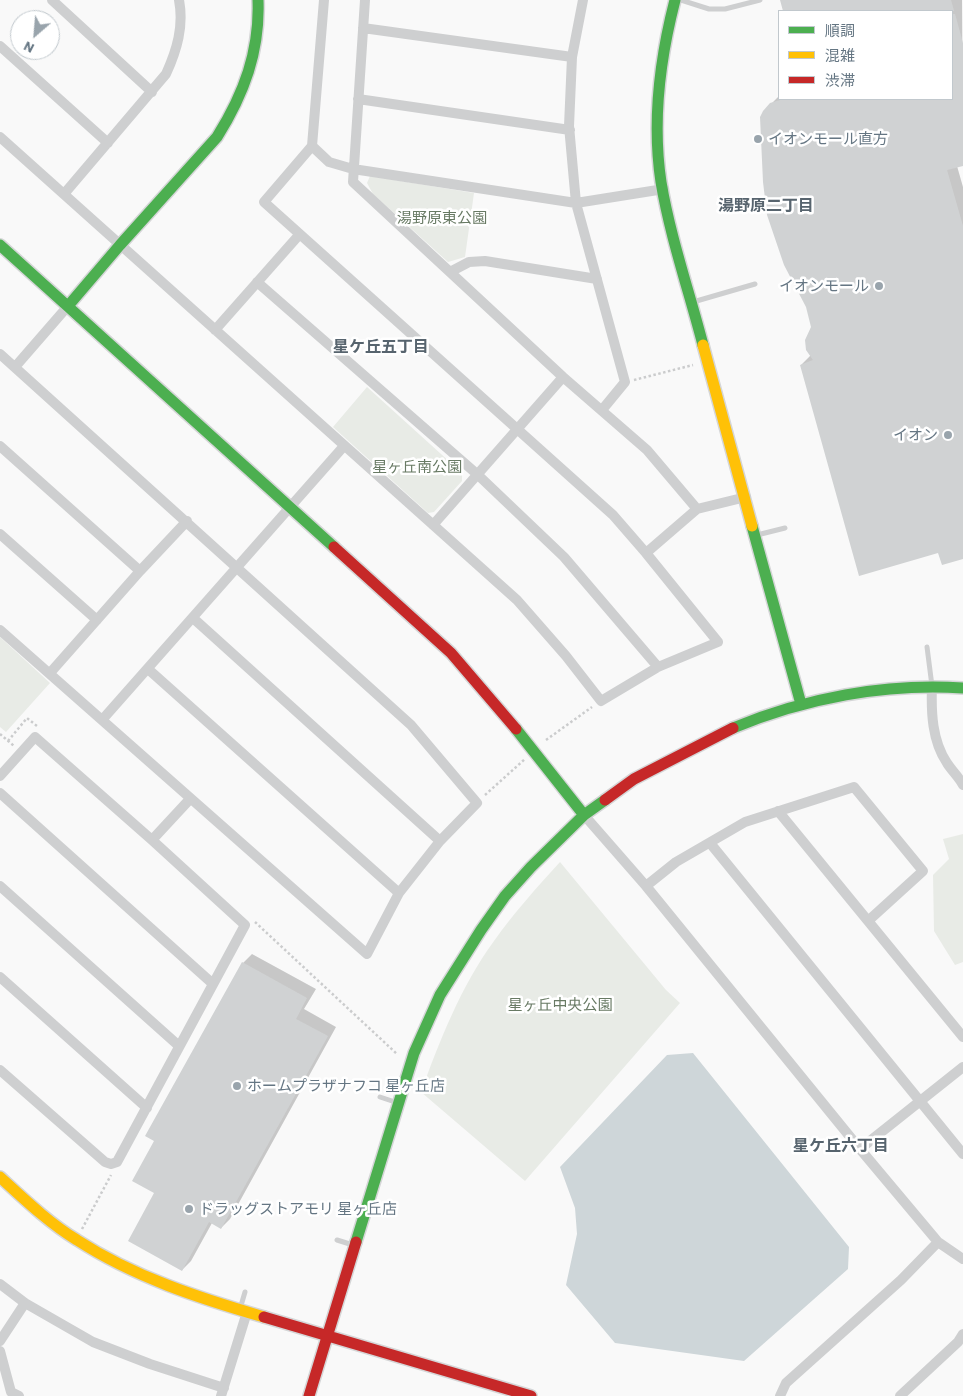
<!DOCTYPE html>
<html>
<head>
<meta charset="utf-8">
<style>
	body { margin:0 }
	#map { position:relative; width:963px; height:1396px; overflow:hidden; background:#f9f9f9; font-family:Barlow,"Noto Sans JP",sans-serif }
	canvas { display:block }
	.legend { position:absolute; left:778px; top:10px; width:175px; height:90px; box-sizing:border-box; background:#fff; border:1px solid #c1c8cd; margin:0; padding:6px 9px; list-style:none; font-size:15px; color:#657683 }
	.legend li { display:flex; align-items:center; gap:10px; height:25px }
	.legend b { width:25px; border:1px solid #c1c8cd }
	.north { position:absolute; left:10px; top:10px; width:50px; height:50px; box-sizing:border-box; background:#fff; border:1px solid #c1c8cd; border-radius:50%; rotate:207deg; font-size:14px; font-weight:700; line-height:20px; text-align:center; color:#657683 }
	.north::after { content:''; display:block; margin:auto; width:18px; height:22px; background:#99a4ac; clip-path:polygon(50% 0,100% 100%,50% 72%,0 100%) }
</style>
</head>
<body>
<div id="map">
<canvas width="963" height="1396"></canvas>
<ul class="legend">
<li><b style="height:6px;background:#4caf50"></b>順調</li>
<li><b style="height:6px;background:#ffc107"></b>混雑</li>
<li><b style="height:6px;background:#c62828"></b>渋滞</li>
</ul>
<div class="north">N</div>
</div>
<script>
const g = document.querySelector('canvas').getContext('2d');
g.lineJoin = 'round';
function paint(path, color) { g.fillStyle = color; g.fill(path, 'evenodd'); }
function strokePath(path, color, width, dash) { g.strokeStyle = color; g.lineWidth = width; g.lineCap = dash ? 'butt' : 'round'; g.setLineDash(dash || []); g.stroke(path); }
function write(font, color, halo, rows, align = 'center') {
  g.font = font + ' Barlow,"Noto Sans JP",sans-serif'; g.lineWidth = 5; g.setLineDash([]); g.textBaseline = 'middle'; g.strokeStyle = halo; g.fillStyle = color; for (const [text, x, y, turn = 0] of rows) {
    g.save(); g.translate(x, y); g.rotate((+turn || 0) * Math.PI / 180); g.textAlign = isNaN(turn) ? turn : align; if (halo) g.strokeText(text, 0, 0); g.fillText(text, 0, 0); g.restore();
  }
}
const green = new Path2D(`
	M 370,176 L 474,193 L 465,257 L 448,262 L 373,194 L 367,183 Z
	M 367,387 L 462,473 L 462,481 L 434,512 L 428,513 L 333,427 Z
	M 0,637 L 50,683 L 6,732 L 0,727 Z
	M 963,834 L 963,962 L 955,965 L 934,931 L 933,875 L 949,859 L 943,839 Z
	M 560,862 L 666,990 L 680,1003 L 525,1181 L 421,1092 C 440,1040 461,986 494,941 C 514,913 537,887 560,862 Z`);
const water = new Path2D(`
	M 693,1053 L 849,1247 L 848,1269 L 744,1361 L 615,1343 L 566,1285 L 577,1234 L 575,1208 L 560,1167 L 667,1055 Z`);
const shadow = new Path2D(`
	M 782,0 L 962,0 L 963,164 L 957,166 L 963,187 L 963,558 L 939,551 L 801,365 L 810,356 L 812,327 L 764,111 L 779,96 L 779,99 L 952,99 L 952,11 L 785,11 Z
	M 252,954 L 316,989 L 304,1009 L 336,1027 L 230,1219 L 221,1228 L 212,1223 L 191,1261 L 182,1270 L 156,1192 L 156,1140 L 243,963 Z`);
const building = new Path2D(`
	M 780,0 L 951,0 L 954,11 L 783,11 Z
	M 952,14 L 955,14 L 963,43 L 963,166 L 947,170 L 963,226 L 963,559 L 942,565 L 938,553 L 859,576 L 800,365 L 813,360 L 806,350 L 805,340 L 811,327 L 806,307 L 784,265 L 767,215 L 763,182 L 760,117 L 763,111 L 770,103 L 784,99 L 952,99 Z
	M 242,962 L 307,998 L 296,1019 L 328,1036 L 221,1229 L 209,1222 L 182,1271 L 128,1241 L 154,1193 L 132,1181 L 154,1141 L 145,1136 Z`);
const path = new Path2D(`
	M 634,380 L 693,365
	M 0,734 L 14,746
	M 546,740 L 592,707
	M 8,741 L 27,718 L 37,726
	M 485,795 L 525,759
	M 255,922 L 397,1054
	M 82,1229 L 111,1175`);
const lane = new Path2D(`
	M 681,0 L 709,9 L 725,9 L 760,0
	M 693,302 L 755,284
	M 757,535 L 785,528
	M 927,647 L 932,686
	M 380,1097 L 398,1103
	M 337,1240 L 353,1245
	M 240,1309 L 245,1292`);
const street = new Path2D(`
	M 52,0 L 152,92
	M 365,0 L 353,182 L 563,377 L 647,450 L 697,509
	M 583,0 L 572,57 L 569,126 L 576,203 L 625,382 L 602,410
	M 363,28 L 572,57
	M 0,46 L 108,143
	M 358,99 L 570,130
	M 0,137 L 517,600 L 566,656 L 601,701 L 658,667 L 718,642 L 646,553 L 613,515 L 264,202 L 312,146 L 324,0
	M 312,146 L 329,162 L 353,169 L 576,203 L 664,189
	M 64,194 L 166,74 C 177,50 184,26 179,0
	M 450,272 L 469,262 L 485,261 L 597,279
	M 257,282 L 478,475 L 564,557 L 658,667
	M 215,330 L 299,235
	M 0,354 L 411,725 L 477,803 L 440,841 L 399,893 L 367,954 L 0,630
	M 15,367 L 68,306
	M 0,446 L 140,571
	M 433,525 L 563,377
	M 0,534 L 97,620
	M 646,553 L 697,509 L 746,497
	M 193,618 L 440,841
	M 148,669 L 399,893
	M 50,673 L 140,571 L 187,521
	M 932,686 C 931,712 932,741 947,763 C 952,771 959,777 963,785
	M 102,720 L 344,446
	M 0,776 L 35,737 L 152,840 L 245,925 L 117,1162 L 111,1164 L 105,1162 L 0,1070
	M 0,793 L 213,984
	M 778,811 L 963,1037
	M 584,815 L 646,886 L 860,1149 L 938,1242 L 963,1259
	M 152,840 L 190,799
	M 710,843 L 963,1154
	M 0,886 L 179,1046
	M 646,886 L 676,862 L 745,822 L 854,787 L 923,871 L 868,921
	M 0,977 L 147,1108
	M 860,1149 L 963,1067
	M 0,1284 L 25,1303 L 93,1342 L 150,1364 L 224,1388
	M 0,1341 L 25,1303
	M 0,1351 L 11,1392 L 19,1396
	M 221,1396 L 247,1312
	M 780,1396 L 786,1383 L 901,1280 L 938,1242
	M 900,1396 L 958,1342 L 963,1334`);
const fast = new Path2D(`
	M 675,0 C 660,58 652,122 661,182 C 670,236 689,291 703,345
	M 0,245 L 334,547
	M 68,306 L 120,245 L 217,137 C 244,94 260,51 258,0
	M 752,526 L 801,704
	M 733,728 C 805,698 885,683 963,688
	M 516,729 L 584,815
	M 356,1242 L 414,1053 L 440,995 L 481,930 L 505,896 L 531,867 L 584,815 L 605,800`);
const slow = new Path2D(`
	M 703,345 L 752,526
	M 0,1177 C 24,1199 49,1223 77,1240 C 134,1277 199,1298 264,1317`);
const jam = new Path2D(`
	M 334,547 L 451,653 L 516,729
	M 605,800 L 634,779 L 733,728
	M 264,1317 L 531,1396
	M 309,1396 L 356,1242`);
const markers = [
	[758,139,5,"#99a4ac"],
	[879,286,5,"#99a4ac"],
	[948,435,5,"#99a4ac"],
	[237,1086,5,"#99a4ac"],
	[189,1209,5,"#99a4ac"]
];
const poiNames = [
	["イオンモール直方",768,139],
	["イオンモール",869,286,"right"],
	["イオン",938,435,"right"],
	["ホームプラザナフコ 星ヶ丘店",247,1086],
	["ドラッグストアモリ 星ヶ丘店",199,1209]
];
const parkNames = [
	["湯野原東公園",442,218],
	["星ヶ丘南公園",417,467],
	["星ヶ丘中央公園",560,1005]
];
const neighbourhoodNames = [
	["湯野原二丁目",766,206],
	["星ケ丘五丁目",381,347],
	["星ケ丘六丁目",841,1146]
];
paint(green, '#e8ebe6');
paint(water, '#ced6d9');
paint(shadow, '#0003');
paint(building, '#d0d2d3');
strokePath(fast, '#d5d6d7', 14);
strokePath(slow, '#d5d6d7', 14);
strokePath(jam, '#d5d6d7', 14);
strokePath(path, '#cbcccd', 2.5, [2.5, 2.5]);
strokePath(lane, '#cecfd0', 5);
strokePath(street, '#cecfd0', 10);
strokePath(fast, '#4caf50', 11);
strokePath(slow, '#ffc107', 11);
strokePath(jam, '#c62828', 11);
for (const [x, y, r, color] of markers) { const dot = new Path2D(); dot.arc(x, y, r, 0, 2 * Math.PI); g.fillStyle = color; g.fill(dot); strokePath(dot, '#fff', 2); }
write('15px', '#657683', '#fff', poiNames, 'left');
write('15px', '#687a64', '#fff', parkNames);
write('bold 16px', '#57646e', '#fff', neighbourhoodNames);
</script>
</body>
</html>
